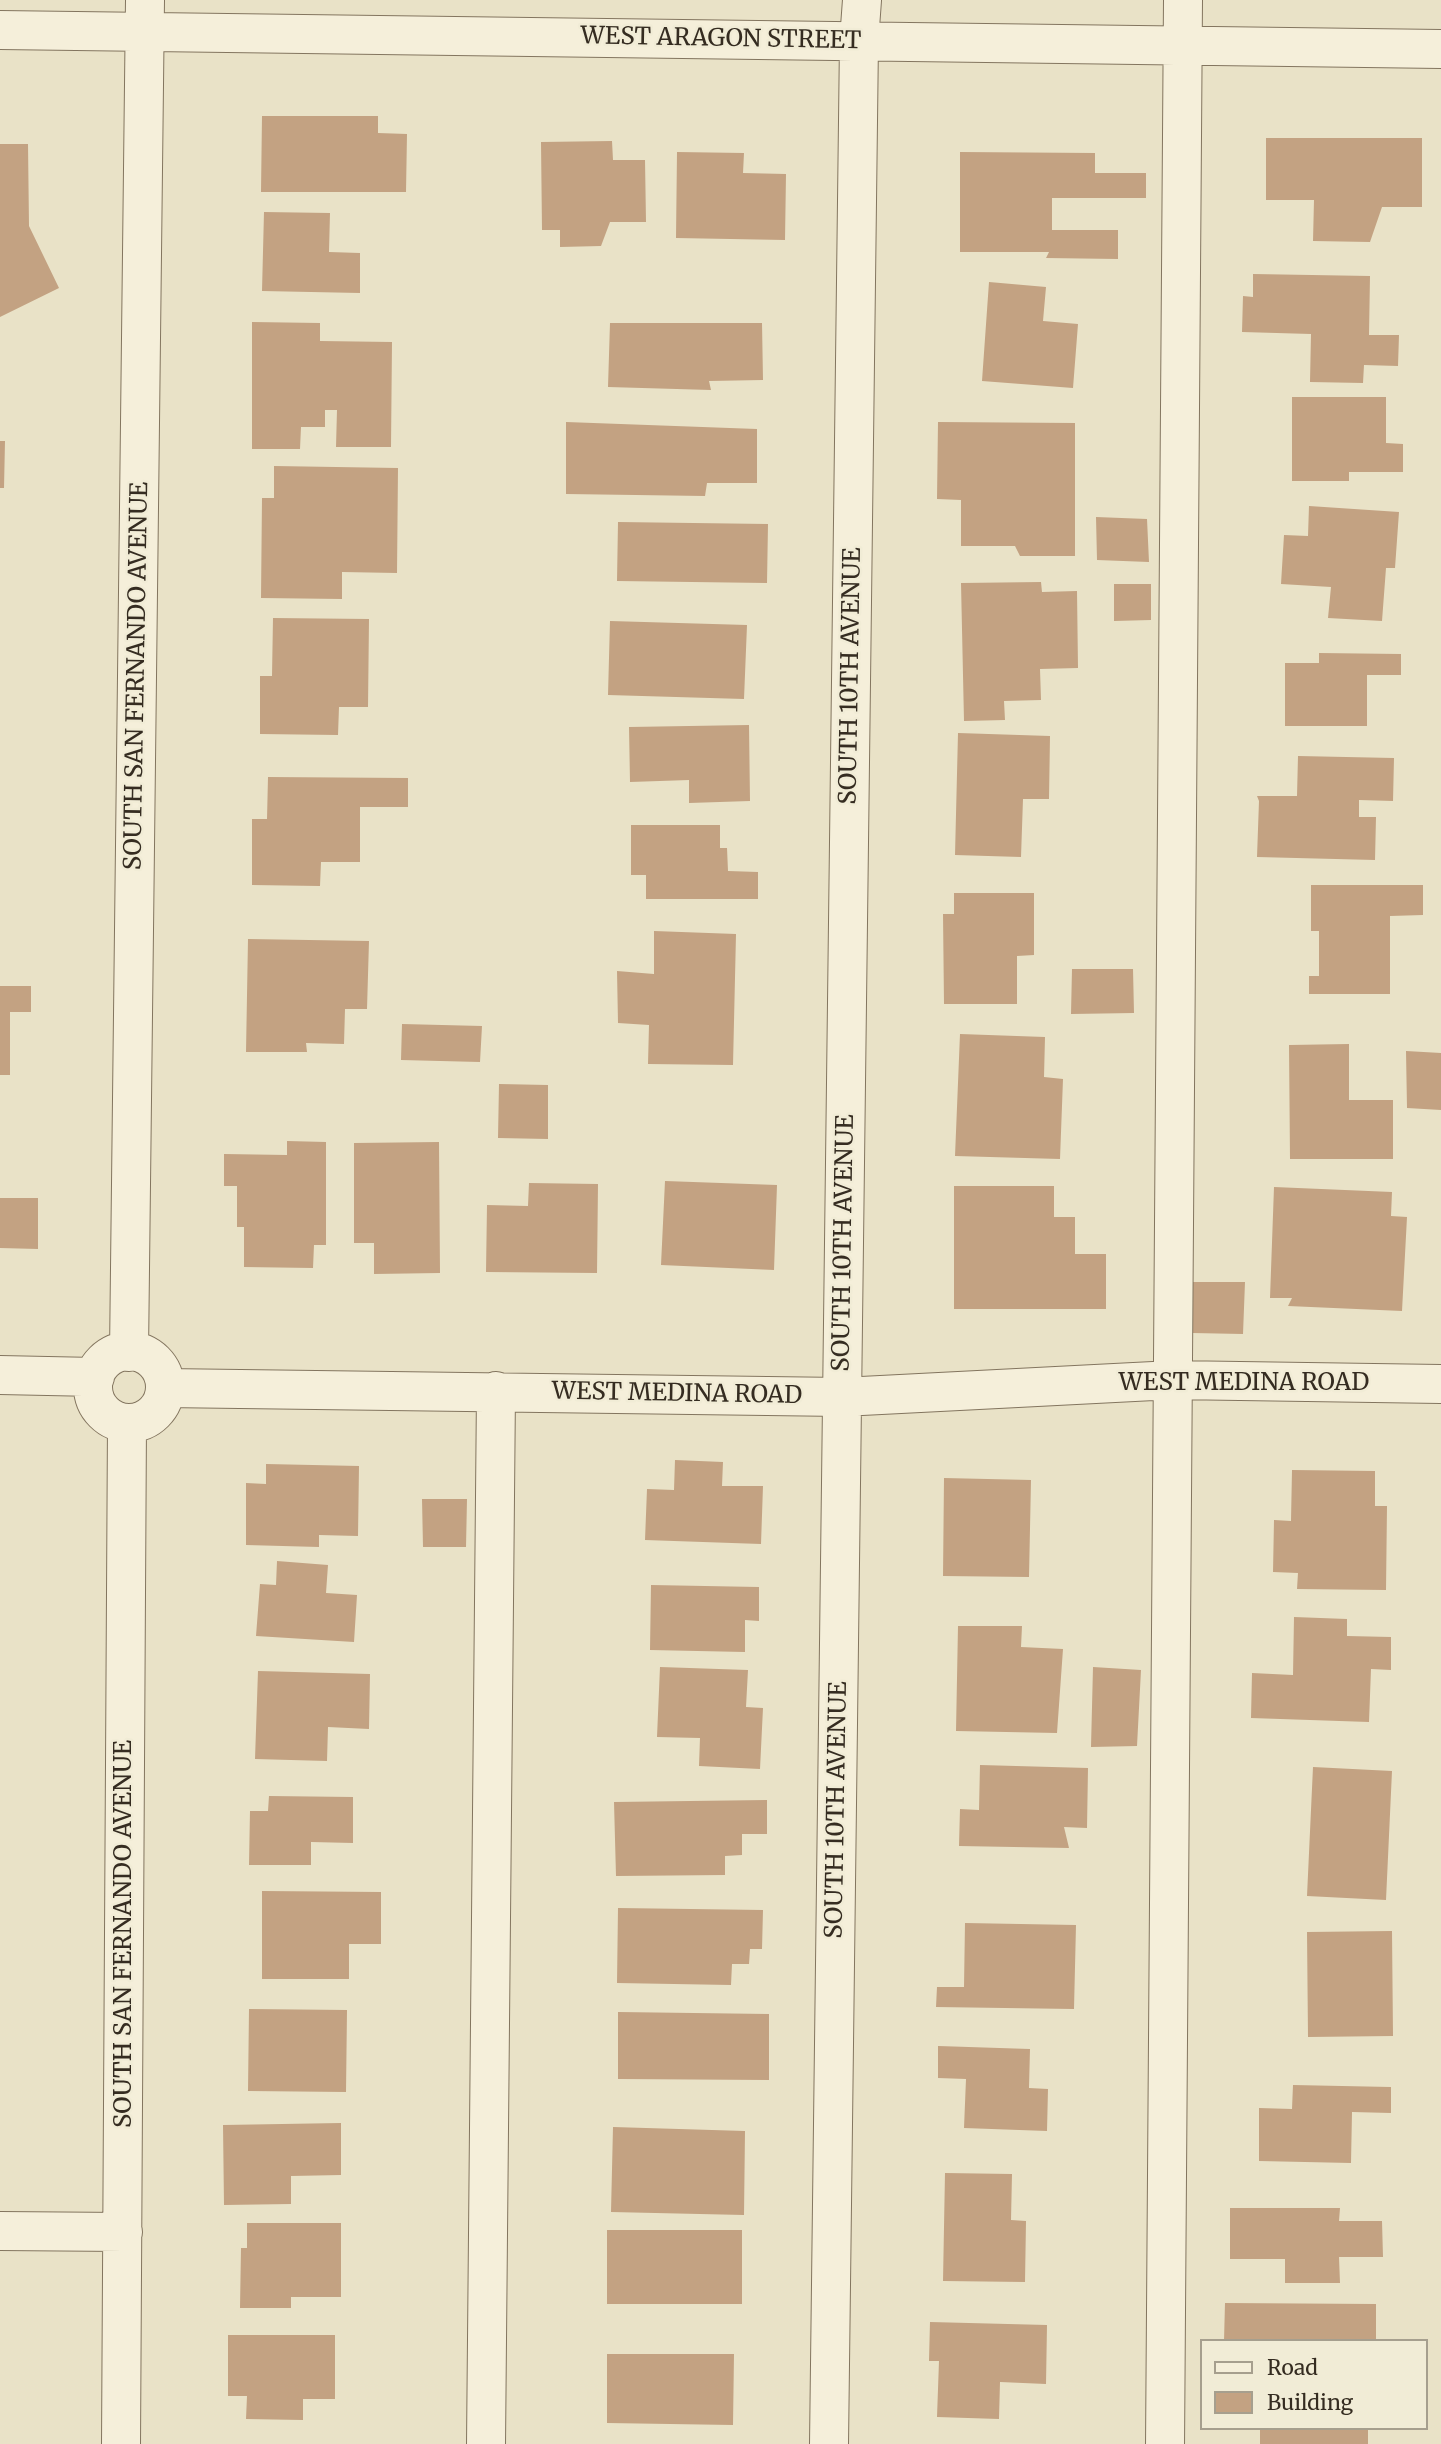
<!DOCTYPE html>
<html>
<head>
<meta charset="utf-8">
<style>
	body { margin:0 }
	#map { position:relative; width:1441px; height:2444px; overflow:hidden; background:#e9e2c7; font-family:Merriweather,serif }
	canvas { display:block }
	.legend { position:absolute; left:1200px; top:2339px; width:228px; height:91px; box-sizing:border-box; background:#f1ecd6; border:2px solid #a69f8e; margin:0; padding:9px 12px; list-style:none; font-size:21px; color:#352c21 }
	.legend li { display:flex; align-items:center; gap:14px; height:35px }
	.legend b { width:35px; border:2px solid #a69f8e }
</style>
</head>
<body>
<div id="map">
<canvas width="1441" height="2444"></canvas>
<ul class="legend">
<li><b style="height:9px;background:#f5efda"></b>Road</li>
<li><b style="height:19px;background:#c3a282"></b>Building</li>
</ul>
</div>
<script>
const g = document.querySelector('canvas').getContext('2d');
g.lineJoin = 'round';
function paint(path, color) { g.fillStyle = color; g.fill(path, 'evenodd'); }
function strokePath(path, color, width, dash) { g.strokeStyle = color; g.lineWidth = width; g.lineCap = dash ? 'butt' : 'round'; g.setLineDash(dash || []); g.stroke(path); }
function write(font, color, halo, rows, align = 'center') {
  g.font = font + ' Merriweather,serif'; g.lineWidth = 5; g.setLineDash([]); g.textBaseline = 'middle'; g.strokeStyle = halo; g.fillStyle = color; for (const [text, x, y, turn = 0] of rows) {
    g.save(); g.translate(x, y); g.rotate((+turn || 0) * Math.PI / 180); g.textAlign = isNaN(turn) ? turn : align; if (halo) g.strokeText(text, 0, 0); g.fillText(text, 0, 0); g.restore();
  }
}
const building = new Path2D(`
	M 262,116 L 378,116 L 378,133 L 407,134 L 406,192 L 261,192 Z
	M 1266,138 L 1422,138 L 1422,207 L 1382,207 L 1370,242 L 1313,241 L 1314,200 L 1266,200 Z
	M 612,141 L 613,160 L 645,160 L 646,222 L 610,222 L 601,246 L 560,247 L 560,230 L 542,230 L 541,142 Z
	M 0,144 L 28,144 L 29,226 L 59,288 L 0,317 Z
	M 677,152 L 744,153 L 743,173 L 786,174 L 785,240 L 676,238 Z
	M 960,152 L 1095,153 L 1095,173 L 1146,173 L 1146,198 L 1052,198 L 1052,230 L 1118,230 L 1118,259 L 1046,258 L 1049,252 L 960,252 Z
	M 264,212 L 330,213 L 329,252 L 360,253 L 360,293 L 262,291 Z
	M 1253,274 L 1370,276 L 1369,335 L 1399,335 L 1398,366 L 1364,365 L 1363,383 L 1310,382 L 1311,334 L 1242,332 L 1243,296 L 1253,297 Z
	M 989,282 L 1046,287 L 1043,321 L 1078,324 L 1073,388 L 982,381 Z
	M 252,322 L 320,323 L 320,341 L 392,342 L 391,447 L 336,447 L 337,410 L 325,410 L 325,427 L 301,427 L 300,449 L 252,449 Z
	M 610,323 L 762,323 L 763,380 L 709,381 L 711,390 L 608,387 Z
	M 1292,397 L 1386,397 L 1386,443 L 1403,444 L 1403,472 L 1349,472 L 1349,481 L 1292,481 Z
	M 566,422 L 757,429 L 757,483 L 707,483 L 705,496 L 566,494 Z
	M 938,422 L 1075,423 L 1075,556 L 1020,556 L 1015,546 L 961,546 L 961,500 L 937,499 Z
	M 0,441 L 5,441 L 4,488 L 0,488 Z
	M 274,466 L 398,468 L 397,573 L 342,572 L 342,599 L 261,598 L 262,498 L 274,498 Z
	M 1309,506 L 1399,512 L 1395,568 L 1386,568 L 1382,621 L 1328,618 L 1331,587 L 1281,584 L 1284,535 L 1308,536 Z
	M 1096,517 L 1147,519 L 1149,562 L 1097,560 Z
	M 618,522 L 768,524 L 767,583 L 617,581 Z
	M 1041,582 L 1042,592 L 1077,591 L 1078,668 L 1040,669 L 1041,700 L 1004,701 L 1005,720 L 964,721 L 961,583 Z
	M 1114,584 L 1151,584 L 1151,620 L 1114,621 Z
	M 273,618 L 369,619 L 368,707 L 339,707 L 338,735 L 260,734 L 260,676 L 272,676 Z
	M 610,621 L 747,625 L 744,699 L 608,695 Z
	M 1319,653 L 1401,654 L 1401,675 L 1367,675 L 1367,726 L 1285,726 L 1285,663 L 1319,663 Z
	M 749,725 L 750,801 L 689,803 L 689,780 L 630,782 L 629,727 Z
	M 958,733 L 1050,736 L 1049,799 L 1023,799 L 1021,857 L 955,855 Z
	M 1298,756 L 1394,758 L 1393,801 L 1359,800 L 1359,817 L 1376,817 L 1375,860 L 1257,857 L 1259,801 L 1257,796 L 1297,796 Z
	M 268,777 L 408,778 L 408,807 L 360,807 L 360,862 L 321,862 L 320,886 L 252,885 L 252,819 L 267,819 Z
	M 631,825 L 720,825 L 720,848 L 727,848 L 728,871 L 758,872 L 758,899 L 646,899 L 646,875 L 631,875 Z
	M 1311,885 L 1423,885 L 1423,915 L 1390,916 L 1390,994 L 1309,994 L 1309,976 L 1319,976 L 1319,931 L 1311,931 Z
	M 954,893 L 1034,893 L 1034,955 L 1017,956 L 1017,1004 L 944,1004 L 943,914 L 954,914 Z
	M 654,931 L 736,934 L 733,1065 L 648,1064 L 649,1025 L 618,1023 L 617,971 L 654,974 Z
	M 248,939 L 369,941 L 367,1009 L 345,1009 L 344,1044 L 306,1043 L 307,1052 L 246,1052 Z
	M 1072,969 L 1133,969 L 1134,1013 L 1071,1014 Z
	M 0,986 L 31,986 L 31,1012 L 10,1012 L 10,1075 L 0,1075 Z
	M 402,1024 L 482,1026 L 480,1062 L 401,1060 Z
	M 960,1034 L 1045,1037 L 1044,1077 L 1063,1079 L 1060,1159 L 955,1156 Z
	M 1349,1044 L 1349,1100 L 1393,1100 L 1393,1159 L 1290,1159 L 1289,1045 Z
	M 1406,1051 L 1441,1053 L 1441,1110 L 1407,1108 Z
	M 499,1084 L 548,1085 L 548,1139 L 498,1138 Z
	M 287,1141 L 326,1142 L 326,1245 L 314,1245 L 313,1268 L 244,1267 L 244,1227 L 237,1227 L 237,1186 L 224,1186 L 224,1154 L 287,1155 Z
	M 439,1142 L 440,1273 L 374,1274 L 374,1243 L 354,1243 L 354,1143 Z
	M 665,1181 L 777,1185 L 774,1270 L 661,1265 Z
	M 529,1183 L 598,1184 L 597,1273 L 486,1272 L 487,1205 L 528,1206 Z
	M 954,1186 L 1054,1186 L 1054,1217 L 1075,1217 L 1075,1254 L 1106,1254 L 1106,1309 L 954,1309 Z
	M 1274,1187 L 1392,1192 L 1391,1216 L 1407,1217 L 1402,1311 L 1288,1306 L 1292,1298 L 1270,1298 Z
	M 0,1198 L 38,1198 L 38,1249 L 0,1248 Z
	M 1193,1282 L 1245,1282 L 1243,1334 L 1192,1333 Z
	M 675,1460 L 723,1462 L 722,1486 L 763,1486 L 761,1544 L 645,1540 L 647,1489 L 674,1490 Z
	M 266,1464 L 359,1466 L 358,1536 L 319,1535 L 319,1547 L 246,1545 L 246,1483 L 266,1484 Z
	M 1292,1470 L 1375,1471 L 1375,1506 L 1387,1506 L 1386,1590 L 1297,1589 L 1298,1573 L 1273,1572 L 1274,1520 L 1291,1521 Z
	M 944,1478 L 1031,1480 L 1029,1577 L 943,1576 Z
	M 422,1499 L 467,1499 L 466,1547 L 423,1547 Z
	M 277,1561 L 328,1565 L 326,1593 L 357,1595 L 354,1642 L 256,1636 L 260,1584 L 276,1585 Z
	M 651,1585 L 759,1587 L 759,1621 L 745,1620 L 745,1652 L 650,1650 Z
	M 1294,1617 L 1347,1619 L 1347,1636 L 1391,1637 L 1391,1670 L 1371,1669 L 1369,1722 L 1251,1718 L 1252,1673 L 1293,1675 Z
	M 958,1626 L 1022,1626 L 1021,1647 L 1063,1649 L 1057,1733 L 956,1731 Z
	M 660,1667 L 748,1670 L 746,1707 L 763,1708 L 760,1769 L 699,1766 L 700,1738 L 657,1737 Z
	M 1093,1667 L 1141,1670 L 1137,1746 L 1091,1747 Z
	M 258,1671 L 370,1674 L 369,1729 L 328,1727 L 327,1761 L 255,1759 Z
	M 980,1765 L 1088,1768 L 1087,1828 L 1064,1827 L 1069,1848 L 959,1846 L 960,1809 L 979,1810 Z
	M 1313,1767 L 1392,1771 L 1386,1900 L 1307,1896 Z
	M 269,1796 L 353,1797 L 353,1843 L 311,1842 L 311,1865 L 249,1865 L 250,1811 L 268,1811 Z
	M 767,1800 L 767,1834 L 742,1834 L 742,1855 L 725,1856 L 725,1875 L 616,1876 L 614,1802 Z
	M 262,1891 L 381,1892 L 381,1944 L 349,1944 L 349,1979 L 262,1979 Z
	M 618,1908 L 763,1910 L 762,1949 L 750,1949 L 749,1964 L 732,1964 L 731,1985 L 617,1983 Z
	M 965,1923 L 1076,1925 L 1074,2009 L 936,2007 L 937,1987 L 964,1987 Z
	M 1392,1931 L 1393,2036 L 1308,2037 L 1307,1932 Z
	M 249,2009 L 347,2010 L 346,2092 L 248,2091 Z
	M 618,2012 L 769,2014 L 769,2080 L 618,2079 Z
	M 938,2046 L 1030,2049 L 1029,2088 L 1048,2089 L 1047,2131 L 964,2128 L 966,2079 L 938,2078 Z
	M 1293,2085 L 1391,2087 L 1391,2113 L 1352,2112 L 1351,2163 L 1259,2161 L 1259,2108 L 1292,2109 Z
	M 341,2123 L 341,2175 L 291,2176 L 291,2204 L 224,2205 L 223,2125 Z
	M 613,2127 L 745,2131 L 744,2215 L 611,2212 Z
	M 945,2173 L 1012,2174 L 1011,2220 L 1026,2221 L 1025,2282 L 943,2281 Z
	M 1230,2208 L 1340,2208 L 1339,2221 L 1382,2221 L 1383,2257 L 1339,2257 L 1340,2283 L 1285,2283 L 1285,2259 L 1230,2259 Z
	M 247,2223 L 341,2223 L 341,2297 L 291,2297 L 291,2308 L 240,2308 L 241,2248 L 247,2248 Z
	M 607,2230 L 742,2230 L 742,2304 L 607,2304 Z
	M 1225,2303 L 1376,2304 L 1376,2341 L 1224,2341 Z
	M 930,2322 L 1047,2325 L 1046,2384 L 1000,2382 L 999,2419 L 937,2417 L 939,2361 L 929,2361 Z
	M 228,2335 L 335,2335 L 335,2399 L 303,2399 L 303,2420 L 246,2419 L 247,2396 L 228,2396 Z
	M 607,2354 L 734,2354 L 733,2425 L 607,2423 Z
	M 1260,2428 L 1368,2428 L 1368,2444 L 1260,2444 Z`);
const minor = new Path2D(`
	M 0,30 L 1441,49
	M93 1387a36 36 0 1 1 72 0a36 36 0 1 1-72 0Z
	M 129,1352 L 145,0
	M 0,1375 L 95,1377
	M 165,1388 L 842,1397 L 1173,1380 L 1441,1384
	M 0,2231 L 123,2232
	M 121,2444 L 127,1423
	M 486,2444 L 496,1391
	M 829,2444 L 859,41 L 862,0
	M 1165,2444 L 1183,0`);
const streetNames = [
	["WEST ARAGON STREET",721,39,1],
	["SOUTH SAN FERNANDO AVENUE",137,676,-89],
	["SOUTH 10TH AVENUE",851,676,-89],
	["SOUTH 10TH AVENUE",844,1243,-89],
	["WEST MEDINA ROAD",1244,1383],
	["WEST MEDINA ROAD",677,1394,1],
	["SOUTH 10TH AVENUE",837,1810,-89],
	["SOUTH SAN FERNANDO AVENUE",124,1934,-90]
];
paint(building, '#c3a282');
strokePath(minor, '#83755f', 40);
strokePath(minor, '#f5efda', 38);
write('24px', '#352c21', '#f1ecd6', streetNames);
</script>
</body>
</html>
